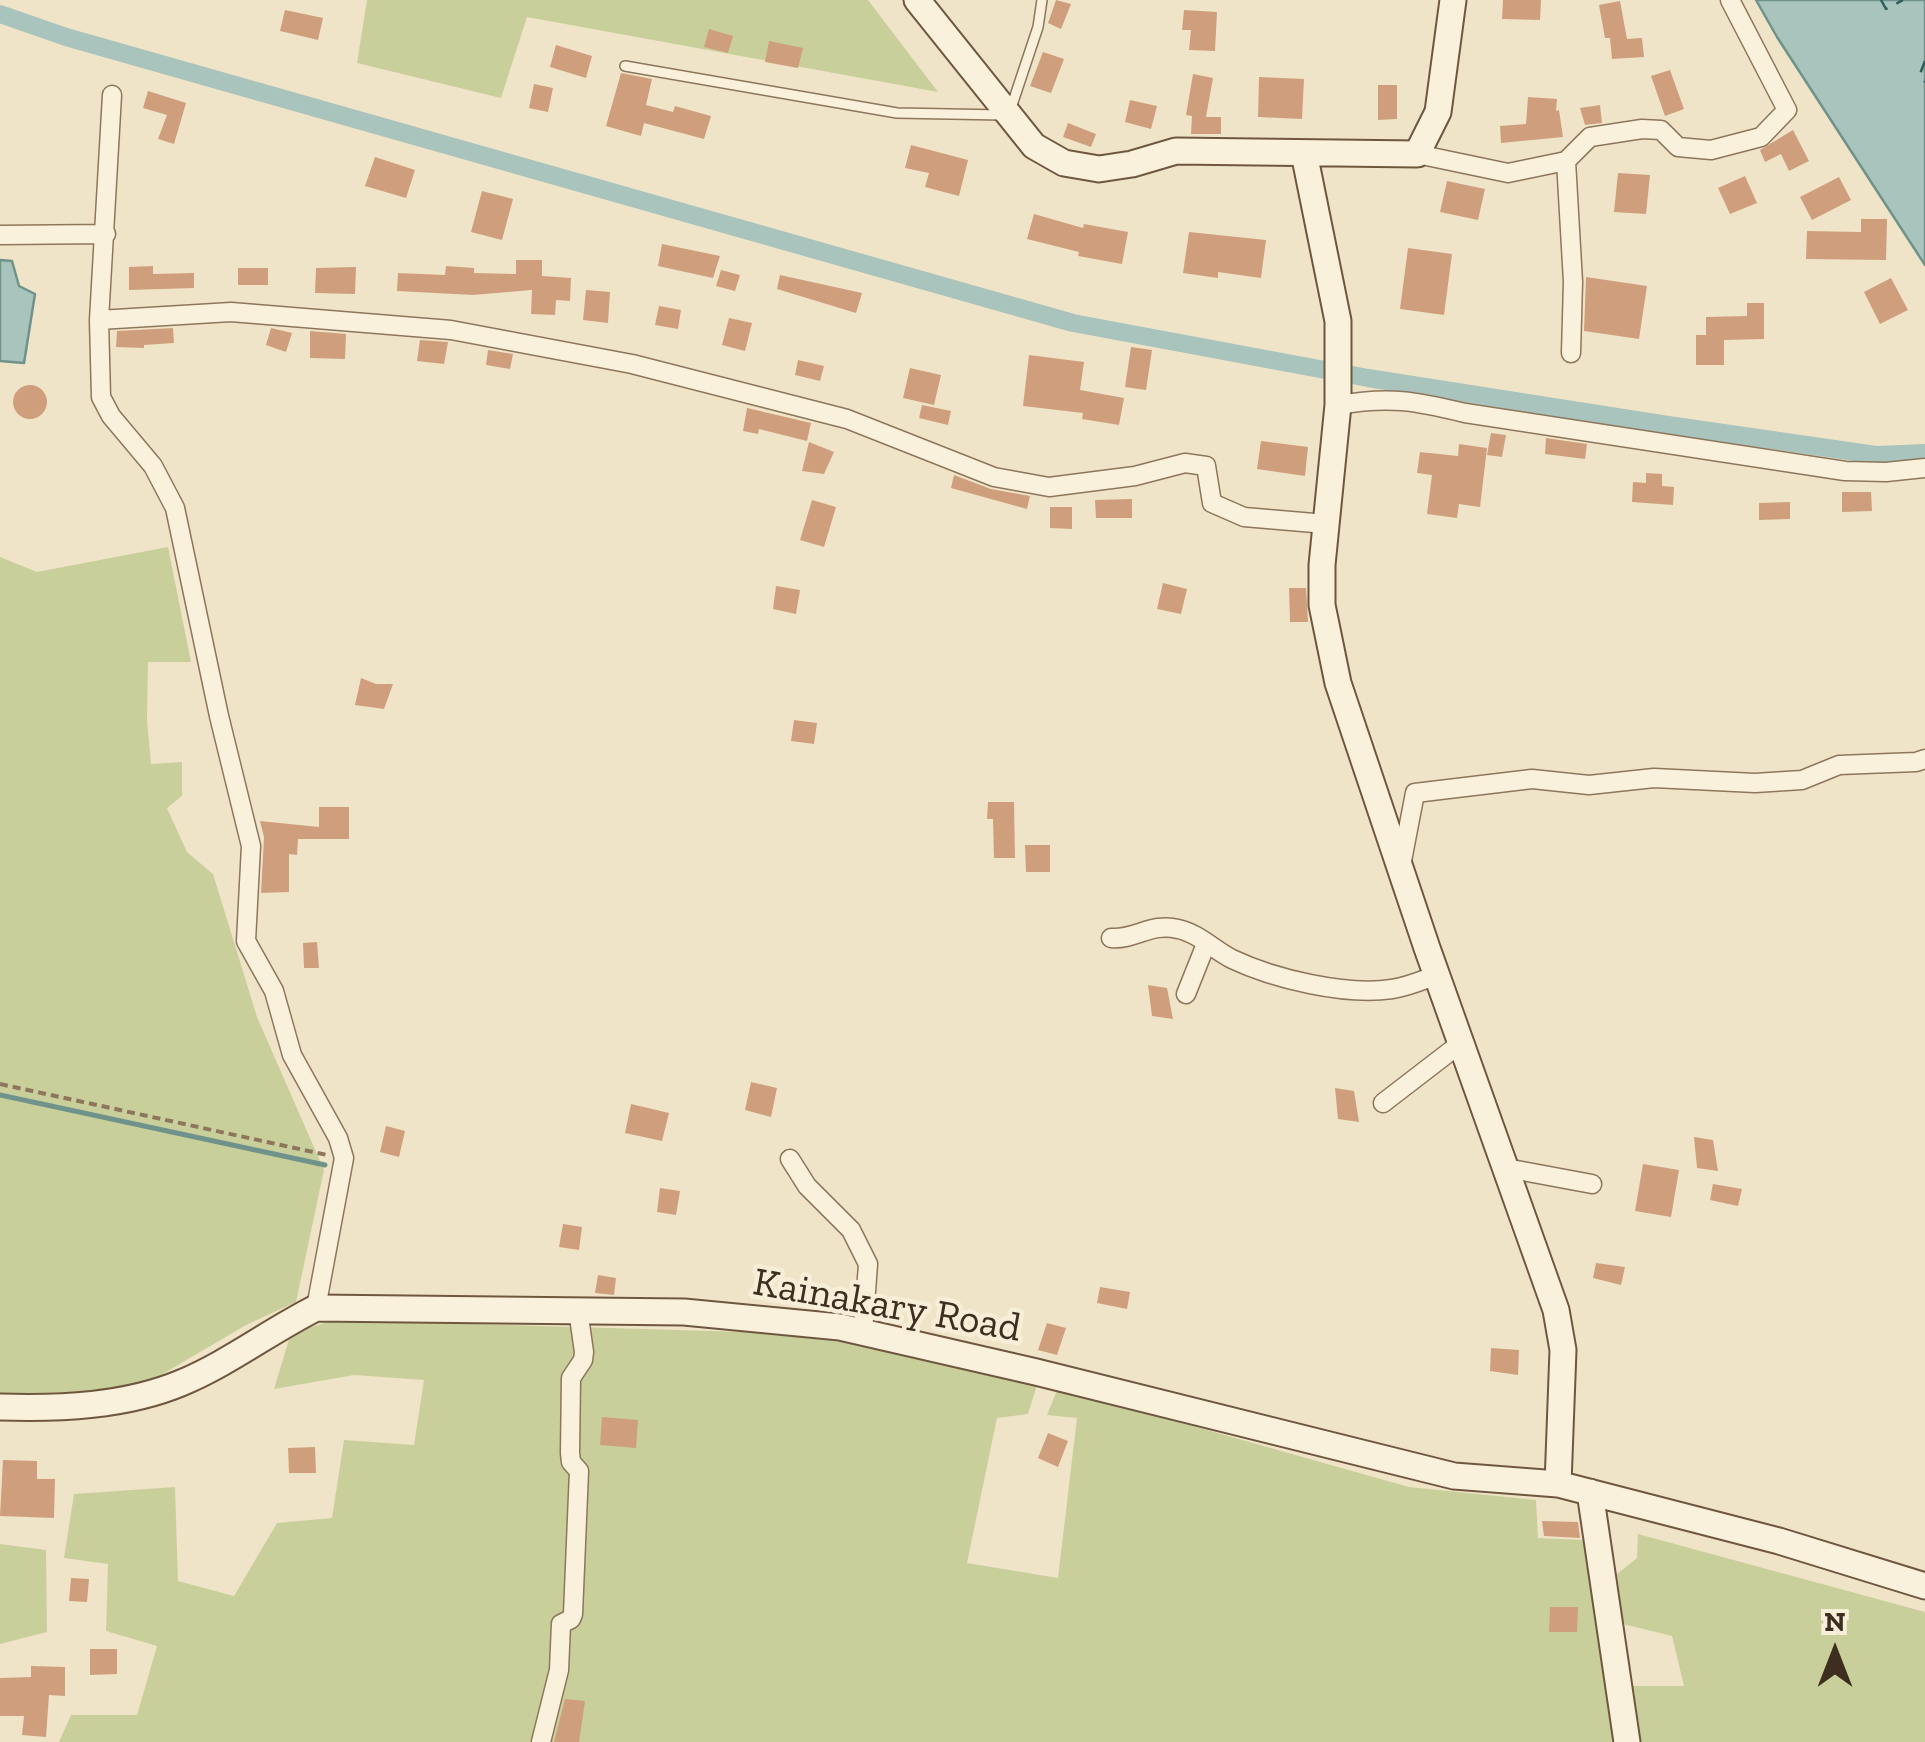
<!DOCTYPE html>
<html>
<head>
<meta charset="utf-8">
<style>
	body { margin:0 }
	#map { position:relative; width:1925px; height:1742px; overflow:hidden; background:#f0e4c8; font-family:"Zilla Slab",serif }
	canvas { display:block }
	.north { position:absolute; left:1785px; top:1602px; width:100px; height:100px; -webkit-text-stroke:8px #f7eed8; paint-order:stroke; rotate:0deg; font-size:28px; font-weight:700; line-height:40px; text-align:center; color:#3d2e20 }
	.north::after { content:''; display:block; margin:auto; width:35px; height:45px; background:#3d2e20; clip-path:polygon(50% 0,100% 100%,50% 72%,0 100%) }
</style>
</head>
<body>
<div id="map">
<canvas width="1925" height="1742"></canvas>
<div class="north">N</div>
</div>
<script>
const g = document.querySelector('canvas').getContext('2d');
g.lineJoin = 'round';
function paint(path, color) { g.fillStyle = color; g.fill(path, 'evenodd'); }
function strokePath(path, color, width, dash) { g.strokeStyle = color; g.lineWidth = width; g.lineCap = dash ? 'butt' : 'round'; g.setLineDash(dash || []); g.stroke(path); }
function write(font, color, halo, rows, align = 'center') {
  g.font = font + ' "Zilla Slab",serif'; g.lineWidth = 9; g.setLineDash([]); g.textBaseline = 'middle'; g.strokeStyle = halo; g.fillStyle = color; for (const [text, x, y, turn = 0] of rows) {
    g.save(); g.translate(x, y); g.rotate((+turn || 0) * Math.PI / 180); g.textAlign = isNaN(turn) ? turn : align; if (halo) g.strokeText(text, 0, 0); g.fillText(text, 0, 0); g.restore();
  }
}
const green = new Path2D(`
	M 367,0 L 868,0 L 938,92 L 527,17 L 501,98 L 357,63 Z
	M 168,547 L 191,662 L 148,662 L 147,720 L 151,764 L 182,762 L 182,796 L 167,808 L 187,852 L 213,874 L 257,1017 L 324,1170 L 296,1302 L 246,1325 L 161,1375 L 117,1390 L 0,1395 L 0,557 L 37,572 Z
	M 335,1320 L 815,1334 L 1038,1382 L 1028,1414 L 997,1418 L 967,1563 L 1058,1578 L 1077,1418 L 1047,1415 L 1058,1388 L 1409,1487 L 1536,1500 L 1538,1538 L 1585,1540 L 1613,1742 L 59,1742 L 71,1715 L 137,1715 L 157,1646 L 106,1631 L 108,1564 L 64,1558 L 74,1494 L 175,1487 L 178,1581 L 234,1596 L 277,1523 L 332,1518 L 344,1440 L 414,1445 L 424,1380 L 354,1375 L 274,1389 L 291,1333 Z
	M 1638,1534 L 1925,1612 L 1925,1742 L 1637,1742 L 1633,1686 L 1684,1686 L 1672,1636 L 1623,1624 L 1617,1574 L 1637,1558 Z
	M 0,1544 L 46,1550 L 47,1632 L 0,1644 Z`);
const water = new Path2D(`
	M 1756,0 L 1925,0 L 1925,265 L 1777,37 Z
	M 0,260 L 12,261 L 19,286 L 35,294 L 24,363 L 0,361 Z`);
const stream = new Path2D(`
	M 0,1095 L 325,1165`);
const canal = new Path2D(`
	M 0,14 L 66,37 L 1073,323 L 1368,378 L 1668,425 L 1876,455 L 1925,453`);
const ferry = new Path2D(`
	M 1881,0 L 1886,9 L 1903,0
	M 1925,61 L 1920,74 L 1925,82`);
const building = new Path2D(`
	M 1056,0 L 1071,4 L 1061,29 L 1048,23 Z
	M 1503,0 L 1541,0 L 1540,20 L 1502,19 Z
	M 1620,1 L 1627,39 L 1642,38 L 1644,57 L 1612,59 L 1610,38 L 1605,38 L 1599,5 Z
	M 285,10 L 323,18 L 318,40 L 280,31 Z
	M 1184,10 L 1217,12 L 1215,51 L 1189,50 L 1191,30 L 1182,30 Z
	M 709,29 L 733,36 L 728,53 L 704,47 Z
	M 769,41 L 803,48 L 798,68 L 765,62 Z
	M 556,45 L 592,56 L 586,78 L 550,67 Z
	M 1043,52 L 1064,59 L 1051,93 L 1030,86 Z
	M 1670,70 L 1684,109 L 1665,116 L 1651,76 Z
	M 621,73 L 652,79 L 646,105 L 673,112 L 675,106 L 711,116 L 704,139 L 644,123 L 641,136 L 606,126 Z
	M 1193,74 L 1213,78 L 1206,117 L 1221,117 L 1221,134 L 1191,134 L 1192,116 L 1186,115 Z
	M 1259,77 L 1304,79 L 1302,119 L 1258,117 Z
	M 534,84 L 553,88 L 548,112 L 529,108 Z
	M 1378,85 L 1397,85 L 1397,119 L 1378,120 Z
	M 148,91 L 186,103 L 174,144 L 158,139 L 167,115 L 143,108 Z
	M 1528,97 L 1557,99 L 1556,111 L 1559,110 L 1563,137 L 1501,143 L 1500,126 L 1526,124 Z
	M 1130,100 L 1157,106 L 1151,129 L 1125,122 Z
	M 1600,105 L 1602,123 L 1585,125 L 1580,108 Z
	M 1068,123 L 1096,134 L 1091,147 L 1063,137 Z
	M 1793,130 L 1809,161 L 1789,171 L 1781,154 L 1765,162 L 1760,150 Z
	M 911,145 L 968,160 L 959,196 L 925,187 L 929,173 L 905,168 Z
	M 375,157 L 415,170 L 406,198 L 365,186 Z
	M 1618,173 L 1650,175 L 1646,214 L 1614,212 Z
	M 1745,176 L 1757,203 L 1730,214 L 1718,188 Z
	M 1839,177 L 1851,200 L 1812,220 L 1800,197 Z
	M 1447,181 L 1485,189 L 1478,220 L 1440,212 Z
	M 482,191 L 513,199 L 502,240 L 471,232 Z
	M 1034,214 L 1083,228 L 1084,224 L 1128,232 L 1122,264 L 1078,256 L 1079,252 L 1027,239 Z
	M 1861,219 L 1887,219 L 1886,260 L 1806,259 L 1807,231 L 1861,232 Z
	M 1189,232 L 1266,240 L 1261,278 L 1218,272 L 1218,278 L 1183,273 Z
	M 662,244 L 720,256 L 713,278 L 658,266 Z
	M 1408,248 L 1452,254 L 1444,315 L 1400,309 Z
	M 516,260 L 542,260 L 542,276 L 571,278 L 570,301 L 556,300 L 555,315 L 531,314 L 532,290 L 473,295 L 397,291 L 398,273 L 445,275 L 446,266 L 474,268 L 474,273 L 516,274 Z
	M 153,266 L 153,274 L 194,273 L 194,288 L 129,290 L 129,267 Z
	M 356,267 L 355,294 L 315,293 L 316,268 Z
	M 238,268 L 268,268 L 268,285 L 238,285 Z
	M 721,270 L 740,275 L 735,291 L 716,286 Z
	M 780,275 L 862,293 L 856,313 L 777,289 Z
	M 1586,277 L 1647,286 L 1639,339 L 1584,331 Z
	M 1891,278 L 1908,310 L 1880,324 L 1864,292 Z
	M 586,290 L 610,292 L 608,323 L 583,320 Z
	M 1747,303 L 1764,303 L 1764,339 L 1724,340 L 1724,365 L 1696,365 L 1696,335 L 1706,335 L 1706,317 L 1747,316 Z
	M 659,306 L 681,310 L 678,329 L 655,325 Z
	M 729,318 L 752,323 L 745,351 L 722,345 Z
	M 173,328 L 174,343 L 144,345 L 144,348 L 116,347 L 117,331 Z
	M 271,328 L 292,333 L 286,352 L 266,345 Z
	M 310,331 L 346,334 L 345,359 L 310,358 Z
	M 420,340 L 448,342 L 444,364 L 417,361 Z
	M 1131,347 L 1152,350 L 1146,390 L 1125,387 Z
	M 488,350 L 513,354 L 510,369 L 486,365 Z
	M 1029,355 L 1084,362 L 1080,390 L 1124,398 L 1119,425 L 1082,419 L 1083,413 L 1023,406 Z
	M 798,360 L 824,366 L 820,381 L 795,375 Z
	M 910,368 L 941,375 L 934,405 L 903,398 Z
	M13 402a17 17 0 1 1 34 0a17 17 0 1 1-34 0Z
	M 922,405 L 951,411 L 948,425 L 919,418 Z
	M 747,408 L 811,423 L 807,441 L 759,429 L 758,434 L 743,431 Z
	M 1491,433 L 1506,435 L 1502,457 L 1487,455 Z
	M 1546,438 L 1587,444 L 1585,459 L 1545,454 Z
	M 1261,441 L 1308,447 L 1305,476 L 1257,469 Z
	M 809,442 L 834,452 L 824,474 L 802,471 Z
	M 1459,444 L 1487,448 L 1480,507 L 1459,504 L 1457,518 L 1427,514 L 1432,475 L 1417,473 L 1420,452 L 1458,456 Z
	M 1646,473 L 1662,474 L 1662,486 L 1674,487 L 1673,505 L 1632,502 L 1633,482 L 1646,483 Z
	M 954,475 L 991,489 L 1030,496 L 1027,509 L 951,488 Z
	M 1842,492 L 1871,492 L 1872,511 L 1842,512 Z
	M 1132,499 L 1132,518 L 1096,518 L 1095,500 Z
	M 812,500 L 836,507 L 824,547 L 800,540 Z
	M 1790,502 L 1790,519 L 1759,520 L 1759,503 Z
	M 1050,507 L 1072,507 L 1072,529 L 1050,528 Z
	M 1163,583 L 1187,589 L 1181,614 L 1157,609 Z
	M 776,586 L 800,590 L 796,614 L 773,609 Z
	M 1289,588 L 1306,588 L 1308,622 L 1290,622 Z
	M 361,678 L 376,684 L 393,684 L 384,709 L 355,705 Z
	M 794,720 L 817,723 L 814,744 L 791,741 Z
	M 988,802 L 1014,802 L 1015,858 L 994,858 L 993,819 L 987,819 Z
	M 319,807 L 349,807 L 349,839 L 298,839 L 297,855 L 289,854 L 289,892 L 261,893 L 264,837 L 260,821 L 319,827 Z
	M 1025,845 L 1050,845 L 1050,872 L 1026,872 Z
	M 317,942 L 319,968 L 304,968 L 303,943 Z
	M 1148,985 L 1167,988 L 1173,1019 L 1152,1016 Z
	M 751,1082 L 777,1088 L 771,1117 L 745,1110 Z
	M 1335,1088 L 1354,1091 L 1359,1122 L 1338,1119 Z
	M 631,1104 L 669,1113 L 662,1141 L 625,1133 Z
	M 386,1126 L 405,1131 L 399,1157 L 380,1152 Z
	M 1694,1137 L 1713,1140 L 1718,1171 L 1697,1168 Z
	M 1643,1164 L 1679,1170 L 1671,1217 L 1635,1211 Z
	M 1713,1184 L 1742,1189 L 1738,1206 L 1710,1200 Z
	M 660,1188 L 680,1191 L 676,1215 L 657,1212 Z
	M 563,1224 L 582,1227 L 579,1250 L 559,1247 Z
	M 1596,1263 L 1625,1267 L 1621,1285 L 1593,1278 Z
	M 598,1275 L 616,1278 L 614,1295 L 595,1293 Z
	M 1100,1287 L 1130,1292 L 1127,1309 L 1097,1303 Z
	M 1047,1323 L 1066,1328 L 1057,1355 L 1038,1350 Z
	M 1491,1348 L 1519,1350 L 1518,1375 L 1490,1371 Z
	M 602,1417 L 638,1420 L 636,1448 L 600,1445 Z
	M 1048,1433 L 1068,1441 L 1058,1467 L 1038,1458 Z
	M 315,1447 L 316,1473 L 289,1473 L 288,1448 Z
	M 3,1460 L 37,1461 L 37,1479 L 55,1479 L 54,1518 L 0,1516 Z
	M 1542,1521 L 1578,1522 L 1580,1538 L 1544,1536 Z
	M 71,1578 L 89,1579 L 87,1602 L 69,1601 Z
	M 1550,1607 L 1578,1607 L 1577,1632 L 1549,1632 Z
	M 90,1649 L 117,1649 L 117,1674 L 90,1675 Z
	M 31,1666 L 65,1667 L 65,1696 L 49,1695 L 46,1737 L 22,1735 L 24,1716 L 0,1716 L 0,1678 L 31,1677 Z
	M 565,1699 L 585,1701 L 579,1742 L 554,1742 Z`);
const path = new Path2D(`
	M 0,1084 L 327,1155`);
const service = new Path2D(`
	M 625,66 L 897,113 L 1002,115
	M 1011,108 L 1038,27 L 1042,0`);
const minor = new Path2D(`
	M 112,95 L 99,320 L 101,397 L 111,416 L 153,466 L 175,508 L 219,716 L 251,846 L 246,941 L 274,991 L 292,1055 L 338,1138 L 344,1158 L 316,1308
	M 1417,154 L 1508,173 L 1566,161 L 1590,137 L 1642,129 L 1661,130 L 1678,147 L 1711,150 L 1761,137 L 1787,110 L 1730,0
	M 1566,161 L 1573,282 L 1571,353
	M 0,235 L 106,234
	M 99,320 L 231,312 L 451,330 L 632,364 L 847,419 L 994,477 L 1049,487 L 1135,476 L 1185,463 L 1206,466 L 1212,503 L 1244,517 L 1326,524
	M 1338,405 C 1390,396 1415,401 1465,413 L 1845,471 L 1886,472 L 1925,468
	M 1401,866 L 1415,793 L 1532,779 L 1589,785 L 1654,778 L 1755,783 L 1802,780 L 1839,765 L 1916,762 L 1925,759
	M 1111,938 C 1135,940 1152,922 1178,929 C 1198,933 1214,950 1232,959 C 1274,979 1346,996 1392,989 C 1407,987 1423,980 1437,975
	M 1186,994 L 1206,944
	M 1383,1103 L 1461,1043
	M 790,1159 L 807,1186 L 851,1230 L 868,1264 L 863,1332
	M 1506,1168 L 1592,1184
	M 541,1742 L 559,1670 L 561,1624 L 571,1619 L 573,1614 L 579,1471 L 571,1462 L 570,1453 L 571,1378 L 583,1360 L 584,1352 L 578,1310`);
const secondary = new Path2D(`
	M 917,0 L 1034,146 L 1064,163 L 1099,169 L 1132,164 L 1176,151 L 1417,154 L 1438,112 L 1453,0
	M 1304,153 L 1338,321 L 1338,405 L 1322,565 L 1322,605 L 1338,683 L 1427,948 L 1556,1310 L 1563,1350 L 1558,1484
	M 0,1407 C 60,1409 126,1406 181,1383 C 229,1363 270,1331 316,1308 L 684,1312 L 840,1327 L 1036,1372 L 1454,1476 L 1558,1484 L 1779,1541 L 1925,1586
	M 1590,1492 L 1627,1742`);
const streetNames = [
	["Kainakary Road",887,1306,10]
];
paint(green, '#c9cf9b');
paint(water, '#a9c4bc');
strokePath(water, '#6f938a', 2.5);
strokePath(stream, '#6f938a', 5);
strokePath(canal, '#a9c4bc', 18);
strokePath(ferry, '#2f5d5a', 2.5, [12, 10]);
paint(building, '#cf9f7d');
strokePath(service, '#8d765c', 12);
strokePath(minor, '#8d765c', 21);
strokePath(secondary, '#6f573f', 29);
strokePath(path, '#8d765c', 4, [8, 5]);
strokePath(service, '#faf1dc', 9);
strokePath(minor, '#faf1dc', 18);
strokePath(secondary, '#faf1dc', 25);
write('40px', '#3d2e20', '#f7eed8', streetNames);
</script>
</body>
</html>
